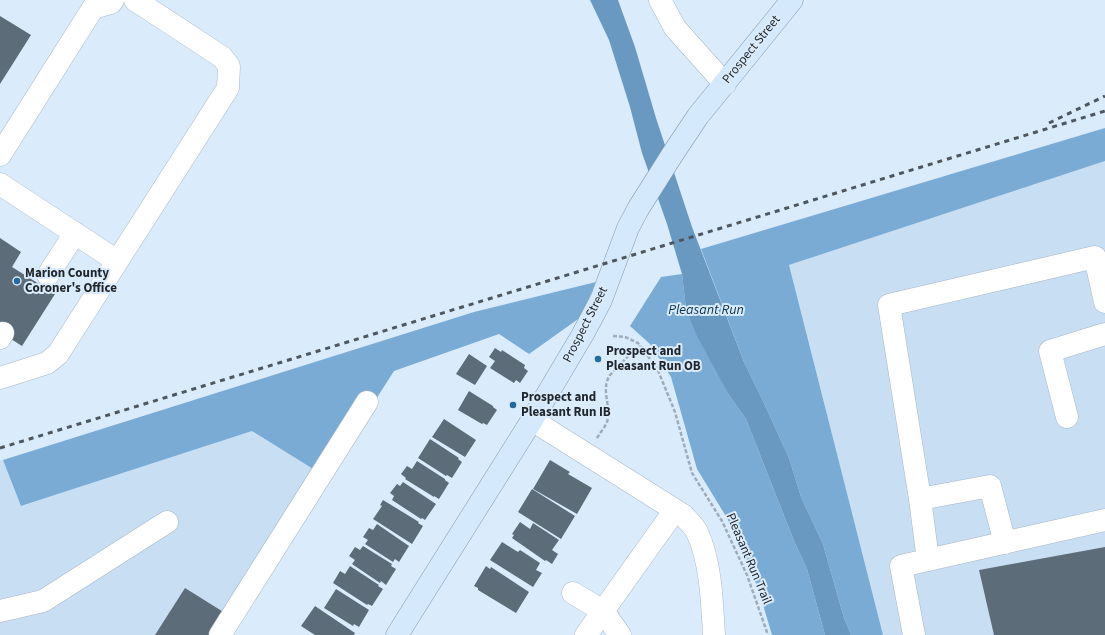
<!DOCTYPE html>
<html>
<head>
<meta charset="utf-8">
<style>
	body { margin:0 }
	canvas { display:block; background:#daebfb }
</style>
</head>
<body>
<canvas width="1105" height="635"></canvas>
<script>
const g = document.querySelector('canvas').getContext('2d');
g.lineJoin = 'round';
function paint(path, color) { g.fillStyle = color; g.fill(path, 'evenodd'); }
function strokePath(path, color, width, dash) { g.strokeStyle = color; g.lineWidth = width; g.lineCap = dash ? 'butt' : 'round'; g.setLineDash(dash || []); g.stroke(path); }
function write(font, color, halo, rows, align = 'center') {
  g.font = font + ' "Source Sans 3",sans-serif'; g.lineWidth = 4; g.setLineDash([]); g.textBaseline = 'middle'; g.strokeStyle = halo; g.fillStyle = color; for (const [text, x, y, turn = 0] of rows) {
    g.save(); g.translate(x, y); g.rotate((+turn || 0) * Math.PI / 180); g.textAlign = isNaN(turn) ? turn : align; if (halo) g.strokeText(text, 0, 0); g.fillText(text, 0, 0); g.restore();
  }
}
const built = new Path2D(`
	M 1105,161 L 1105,635 L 883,635 L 789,265 Z
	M 252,431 L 316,471 L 212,635 L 0,635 L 0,461 L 3,460 L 22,506 Z`);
const forest = new Path2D(`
	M 1105,128 L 1105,161 L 789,265 L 883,635 L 851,635 L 844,618 L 823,544 L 801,497 L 789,458 L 763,401 L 744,362 L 701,249 Z
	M 682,274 L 686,309 L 729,395 L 746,419 L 794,541 L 807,569 L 825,635 L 772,635 L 758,588 L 727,518 L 697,469 L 671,377 L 650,344 L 630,326 L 661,277 Z
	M 596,282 L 581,317 L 529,354 L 499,334 L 394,371 L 326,477 L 252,431 L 21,506 L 3,460 L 474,312 Z`);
const water = new Path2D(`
	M 590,0 L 618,0 L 635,47 L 656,118 L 692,227 L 744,362 L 763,401 L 789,458 L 801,497 L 823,544 L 844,618 L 851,635 L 825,635 L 807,569 L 794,541 L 746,419 L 729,395 L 697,336 L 686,309 L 682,274 L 667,224 L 642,153 L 630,107 L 609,40 Z`);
const building = new Path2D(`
	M 0,16 L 31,35 L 0,84 Z
	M 0,238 L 21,252 L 12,267 L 55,294 L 22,346 L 0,332 Z
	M 495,348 L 501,352 L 502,350 L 525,365 L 524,368 L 528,371 L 520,383 L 516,380 L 514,383 L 490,368 L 495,361 L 489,357 Z
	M 469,354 L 487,366 L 475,385 L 456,374 Z
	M 469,391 L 493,406 L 493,407 L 497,410 L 487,425 L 483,423 L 482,424 L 458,410 Z
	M 444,419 L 476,440 L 465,457 L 432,437 Z
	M 430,439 L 459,458 L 458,459 L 462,462 L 452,478 L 447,475 L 446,476 L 418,458 Z
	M 550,460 L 570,472 L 568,474 L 592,488 L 577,514 L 533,489 Z
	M 417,461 L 445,479 L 445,480 L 449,483 L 439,499 L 434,496 L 434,497 L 405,479 L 406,478 L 401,474 L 407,466 L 412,469 Z
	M 403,482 L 436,504 L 425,520 L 422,518 L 421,519 L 392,500 L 394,496 L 390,493 L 397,484 L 400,486 Z
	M 532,489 L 575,516 L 561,539 L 518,512 Z
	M 383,500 L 419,522 L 418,523 L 423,526 L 412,544 L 373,519 L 382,506 L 380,505 Z
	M 520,522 L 530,529 L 533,523 L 559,540 L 552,550 L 558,554 L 552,564 L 546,560 L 545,561 L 512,538 L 514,535 L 512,534 Z
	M 377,524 L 409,546 L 399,562 L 395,559 L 393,562 L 365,544 L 368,540 L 363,537 L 369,528 L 373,530 Z
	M 502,542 L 518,552 L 520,550 L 540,563 L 536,570 L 542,573 L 533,587 L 490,560 Z
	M 363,546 L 392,564 L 391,566 L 396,569 L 386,585 L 381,581 L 380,583 L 352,564 L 355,560 L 349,556 L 355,547 L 360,550 Z
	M 1105,547 L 1105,635 L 994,635 L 979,570 Z
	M 350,566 L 379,585 L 378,586 L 383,589 L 372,606 L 368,604 L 367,605 L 333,583 L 340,571 L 345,574 Z
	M 486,566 L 490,569 L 491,567 L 529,592 L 516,613 L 478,590 L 478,588 L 474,586 Z
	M 185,588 L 225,613 L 211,635 L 155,635 Z
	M 336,589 L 369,610 L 359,627 L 354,624 L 353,626 L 324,608 Z
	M 315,606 L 355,633 L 354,635 L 315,635 L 301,626 Z`);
const path = new Path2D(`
	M 613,336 L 625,337 L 638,343 L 657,368 L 675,412 L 692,473 L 722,521 L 747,575 L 768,635
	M 597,438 C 600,433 605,427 607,422 C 612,406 600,390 610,375 L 639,345`);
const minor = new Path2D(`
	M 660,0 L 675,28 L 725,84
	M 0,155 L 93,8 L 111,3 L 113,0
	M 0,184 L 117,261
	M 48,275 L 75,233
	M 0,338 L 3,333
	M 0,378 L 47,363 L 58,354 L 228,88 L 229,66 L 222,57 L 135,0
	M 1067,417 L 1050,351 L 1105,334
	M 532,420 L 683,515 C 687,520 694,526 697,532 C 711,562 712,602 714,635
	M 920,499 L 990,486 L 1005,543
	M 928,560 L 920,499 L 889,305 L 1095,257 L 1105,302
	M 573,593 L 603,611 L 620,635
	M 0,611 L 43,601 L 167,522
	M 220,635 L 367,402
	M 586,635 L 675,510
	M 914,635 L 901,566 L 1105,520`);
const major = new Path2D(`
	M 397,635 L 532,420 L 583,334 L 601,300 L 628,228 L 638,209 L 672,155 L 698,116 L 792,0`);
const rail = new Path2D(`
	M 1049,123 L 1105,96
	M 0,448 L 1105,111`);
const markers = [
	[17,281,4,"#236b9f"],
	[598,359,4,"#236b9f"],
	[513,405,4,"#236b9f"]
];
const streetNames = [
	["Prospect Street",752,50,-51],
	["Prospect Street",586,325,-63],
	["Pleasant Run Trail",748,559,67]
];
const poiNames = [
	["Marion County",25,274],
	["Coroner's Office",25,289],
	["Prospect and",606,352],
	["Pleasant Run OB",606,367],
	["Prospect and",521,398],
	["Pleasant Run IB",521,413]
];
const waterNames = [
	["Pleasant Run",706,311]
];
paint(built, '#c8def3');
paint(forest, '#7aabd4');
paint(water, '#6999c1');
paint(building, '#5d6c79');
strokePath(minor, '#a7b7c6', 23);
strokePath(major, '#829bb0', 23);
strokePath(path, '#9facb9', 2.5, [4, 2]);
strokePath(minor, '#fff', 22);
strokePath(major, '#d4e9fb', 22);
strokePath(rail, '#4e565f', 3, [5, 5]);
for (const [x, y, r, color] of markers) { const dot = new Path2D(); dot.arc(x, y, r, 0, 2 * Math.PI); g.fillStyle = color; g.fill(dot); strokePath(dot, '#daebfb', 1.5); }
write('13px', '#1f252b', '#daebfb', streetNames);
write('bold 13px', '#1f252b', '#daebfb', poiNames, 'left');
write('italic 14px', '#0c334e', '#daebfb', waterNames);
</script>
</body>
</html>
